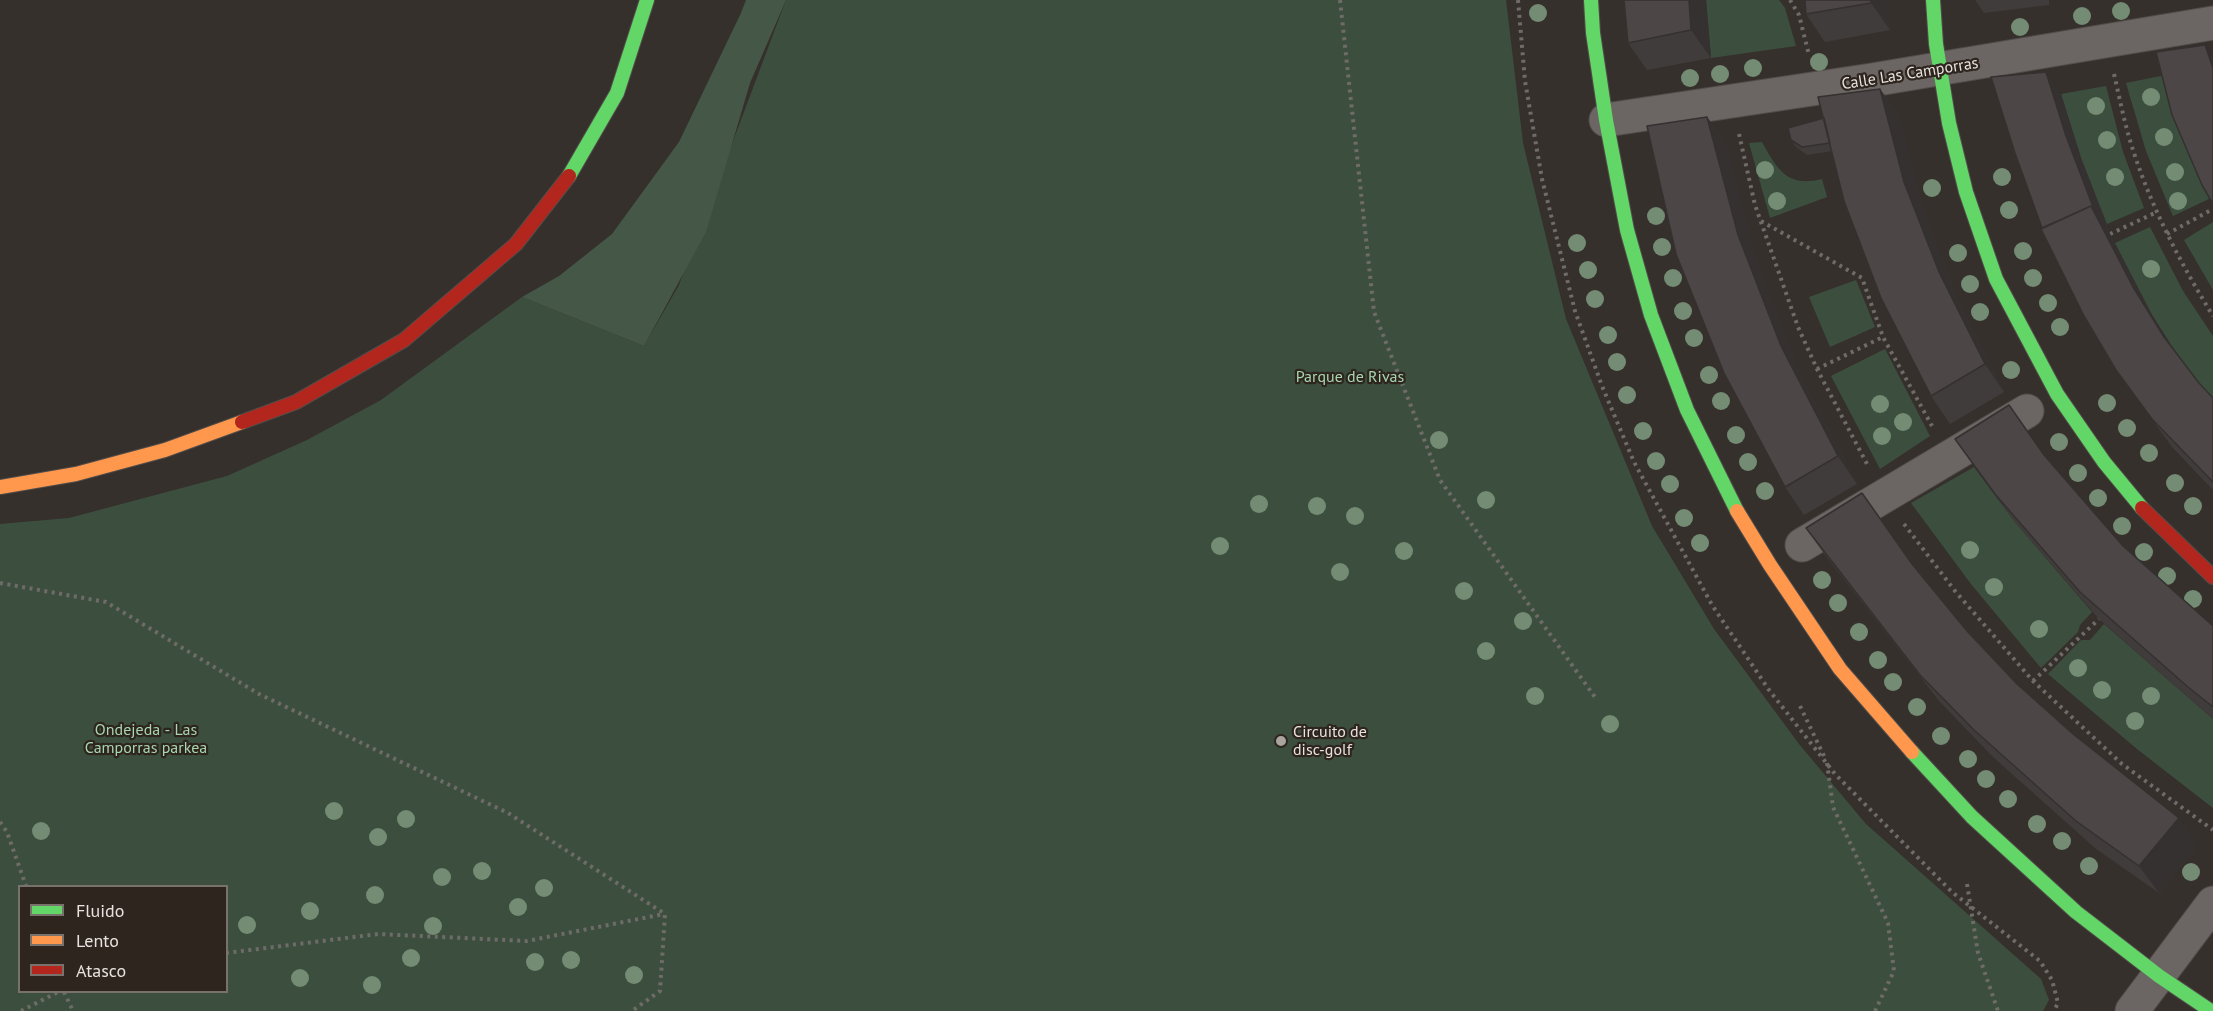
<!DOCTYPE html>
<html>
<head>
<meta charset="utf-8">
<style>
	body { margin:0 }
	#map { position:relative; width:2213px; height:1011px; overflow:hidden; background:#36302c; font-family:"PT Sans",sans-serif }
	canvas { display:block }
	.legend { position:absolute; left:18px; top:885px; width:210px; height:108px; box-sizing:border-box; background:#2e251f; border:2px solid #79716b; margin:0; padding:8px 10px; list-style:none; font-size:18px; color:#e9e2de }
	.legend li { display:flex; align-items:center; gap:12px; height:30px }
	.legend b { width:30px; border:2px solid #79716b }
</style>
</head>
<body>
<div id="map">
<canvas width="2213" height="1011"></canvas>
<ul class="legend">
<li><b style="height:8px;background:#63d668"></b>Fluido</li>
<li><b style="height:8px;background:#ff974d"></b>Lento</li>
<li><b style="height:8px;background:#b3261e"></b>Atasco</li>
</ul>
</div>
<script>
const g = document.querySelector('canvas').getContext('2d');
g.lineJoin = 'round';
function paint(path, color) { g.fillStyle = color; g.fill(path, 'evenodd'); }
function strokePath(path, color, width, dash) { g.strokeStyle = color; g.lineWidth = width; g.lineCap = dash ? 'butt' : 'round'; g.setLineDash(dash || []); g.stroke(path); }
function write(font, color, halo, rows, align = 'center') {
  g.font = font + ' "PT Sans",sans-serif'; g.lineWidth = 4.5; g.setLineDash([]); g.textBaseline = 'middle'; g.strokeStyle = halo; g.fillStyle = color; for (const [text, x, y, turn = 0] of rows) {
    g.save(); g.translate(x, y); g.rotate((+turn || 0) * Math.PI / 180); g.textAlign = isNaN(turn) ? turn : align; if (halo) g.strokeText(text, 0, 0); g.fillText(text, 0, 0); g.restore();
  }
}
const green = new Path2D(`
	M 786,0 L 1506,0 L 1523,143 L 1566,319 L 1652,526 L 1714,629 L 1799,744 L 1866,824 L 2041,979 L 2049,1000 L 2043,1011 L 0,1011 L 0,524 L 69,518 L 227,476 L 307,440 L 381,400 L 522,297 L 644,346 L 679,285 ZM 20,886 L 226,886 L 226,992 L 20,992 Z
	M 1706,0 L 1779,0 L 1785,8 L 1796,46 L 1711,58 Z
	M 2171,74 L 2213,197 L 2173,216 L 2146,151 L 2126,83 Z
	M 2106,86 L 2123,152 L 2144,208 L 2107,224 L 2081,158 L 2061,94 Z
	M 1762,142 C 1777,169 1787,188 1822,179 L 1827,197 L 1770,218 L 1749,143 Z
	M 2213,222 L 2213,290 L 2184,240 Z
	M 2150,227 L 2183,291 L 2213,336 L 2213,404 L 2183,364 L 2152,315 L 2115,243 Z
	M 1856,280 L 1875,327 L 1830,347 L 1809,297 Z
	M 1885,349 L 1930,436 L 1880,469 L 1831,376 Z
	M 1974,467 L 2014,521 L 2092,612 L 2080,625 L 2078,632 L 2041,668 L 1971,584 L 1911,503 Z
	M 2104,624 L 2213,719 L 2213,808 L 2137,749 L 2048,674 L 2081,640 L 2090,640 Z`);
const forest = new Path2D(`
	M 746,0 L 786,0 L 750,83 L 706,232 L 644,346 L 522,297 L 559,276 L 612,234 L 679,142 L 741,13 Z`);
const path = new Path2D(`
	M 1340,0 L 1374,312 L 1440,480 L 1597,700
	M 1518,0 L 1525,81 L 1542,179 L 1575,311 L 1602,386 L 1634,462 L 1712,605 L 1769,690 L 1835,774 L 1952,892 L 2040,961 L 2052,980 L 2058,1003 L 2054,1011
	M 1790,0 L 1799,15 L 1809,55
	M 2114,74 C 2120,100 2125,126 2133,150 C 2152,209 2181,264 2213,316
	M 1739,134 L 1755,205 L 1798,327 L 1817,369 L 1867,464
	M 1761,221 L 1862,278 L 1883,337 L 1932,426
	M 2110,234 L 2157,212
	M 2167,234 L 2213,209
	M 1817,369 L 1883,337
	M 1904,524 L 1955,591 L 2033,681 L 2122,764 L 2213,830
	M 0,583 L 106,602 L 259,694 L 508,813 L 665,914 L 660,991 L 632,1011
	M 2033,681 L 2099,619
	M 1800,706 L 1824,756
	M 1827,763 L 1833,807 L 1888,923 L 1894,971 L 1875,1011
	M 0,822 L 7,832 L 26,886
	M 1967,884 L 1978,953 L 1998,1011
	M 226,953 L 378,934 L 527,941 L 664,914
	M 64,992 L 73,1011
	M 21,1011 L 58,992`);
const street = new Path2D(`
	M 1606,120 L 1872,80 L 2213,23
	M 1802,545 L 2027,411
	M 2132,1011 L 2213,903`);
const fast = new Path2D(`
	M 1591,0 L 1593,33 L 1606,120 L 1627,230 L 1651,315 L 1687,410 L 1737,511
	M 1933,0 L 1936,44 L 1949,123 L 1966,192 L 1996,279 L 2057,394 L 2104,462 L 2142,508
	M 569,176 L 617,93 L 647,0
	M 1912,752 L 1972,817 L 2076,912 L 2159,976 L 2211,1011`);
const slow = new Path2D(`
	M 0,487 L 76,474 L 165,450 L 242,422
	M 1737,511 L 1770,565 L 1840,669 L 1912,752`);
const jam = new Path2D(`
	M 242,422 L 296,402 L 404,340 L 516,244 L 569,176
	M 2142,508 L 2213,577`);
const trees = [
	[2121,11],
	[1538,13],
	[2082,16],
	[2020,27],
	[1819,62],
	[1753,68],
	[1720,74],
	[1690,78],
	[2151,97],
	[2096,106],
	[2164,137],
	[2107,140],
	[1765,170],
	[2175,172],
	[2002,177],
	[2115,177],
	[1932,188],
	[1777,201],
	[2178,201],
	[2009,210],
	[1656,216],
	[1577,243],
	[1662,247],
	[2023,251],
	[1958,253],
	[2151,269],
	[1588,270],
	[1673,278],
	[2033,278],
	[1970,284],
	[1595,299],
	[2048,303],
	[1683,311],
	[1980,312],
	[2060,327],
	[1608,335],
	[1694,338],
	[1617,362],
	[2011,370],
	[1709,375],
	[1627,395],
	[1721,401],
	[2107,403],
	[1880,404],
	[1903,422],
	[2127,428],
	[1643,431],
	[1736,435],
	[1882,436],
	[1439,440],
	[2059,442],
	[2149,453],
	[1656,461],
	[1748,462],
	[2078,473],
	[2175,483],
	[1670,484],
	[1765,491],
	[2098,498],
	[1486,500],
	[1259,504],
	[1317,506],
	[2193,506],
	[1355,516],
	[1684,518],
	[2122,526],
	[1700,543],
	[1220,546],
	[1970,550],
	[1404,551],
	[2144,552],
	[1340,572],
	[2167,576],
	[1822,580],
	[1994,587],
	[1464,591],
	[2193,599],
	[1838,603],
	[1523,621],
	[2039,629],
	[1859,632],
	[1486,651],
	[1878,660],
	[2078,668],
	[1893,682],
	[2102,690],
	[1535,696],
	[2151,696],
	[1917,707],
	[2135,721],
	[1610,724],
	[1941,736],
	[1968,759],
	[1986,779],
	[2008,799],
	[334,811],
	[406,819],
	[2037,824],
	[41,831],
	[378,837],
	[2062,841],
	[2089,866],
	[482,871],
	[2191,872],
	[442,877],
	[544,888],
	[375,895],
	[518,907],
	[310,911],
	[247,925],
	[433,926],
	[411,958],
	[571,960],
	[535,962],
	[634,975],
	[300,978],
	[372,985]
];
const wall = new Path2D(`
	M 1706,0 L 1711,58 L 1647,70 L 1628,43 Z
	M 1805,0 L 1888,0 L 1890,30 L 1825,42 L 1806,14 Z
	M 1975,0 L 2049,0 L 2049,5 L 1984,13 Z
	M 1880,89 L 1899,116 L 1923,210 L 1958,300 L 2004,392 L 1950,424 L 1931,396 L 1832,151 L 1807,155 L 1796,147 L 1791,140 L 1824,118 Z
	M 2061,94 L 2081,158 L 2110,234 L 2152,315 L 2176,352 L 2199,383 L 2213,398 L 2213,490 L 2172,447 L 2116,370 L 2042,228 Z
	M 1707,117 L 1726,144 L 1757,263 L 1800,374 L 1857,484 L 1804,515 L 1785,487 Z
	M 1955,439 L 2044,455 L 2123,546 L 2213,626 L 2213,719 L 2099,619 L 2014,521 Z
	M 1806,528 L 1967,631 L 2017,684 L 2198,845 L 2159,893 L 2095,848 L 1993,757 L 1940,702 L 1825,555 Z`);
const shadedWall = new Path2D(`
	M 1689,0 L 1706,0 L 1711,58 L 1691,30 Z
	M 1871,0 L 1888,0 L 1890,30 L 1871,3 Z
	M 2205,45 L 2213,57 L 2213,68 Z
	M 2046,72 L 2061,94 L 2081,158 L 2110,234 L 2152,315 L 2183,364 L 2164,337 L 2133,287 L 2091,206 L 2066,136 Z
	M 1880,89 L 1899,116 L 1923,210 L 1958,300 L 2004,392 L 1985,364 L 1939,272 L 1904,182 Z
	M 1707,117 L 1726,144 L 1757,263 L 1800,374 L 1857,484 L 1838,456 L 1781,346 L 1738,235 Z
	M 2179,818 L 2198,845 L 2159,893 L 2139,866 Z`);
const building = new Path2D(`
	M 1624,0 L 1689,0 L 1691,30 L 1628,43 Z
	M 1805,0 L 1871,0 L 1871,3 L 1806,14 Z
	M 2205,45 L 2213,68 L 2213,204 L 2202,185 L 2172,115 L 2156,52 Z
	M 2046,72 L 2066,136 L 2095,212 L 2091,206 L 2042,228 L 2015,153 L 1991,77 Z
	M 1880,89 L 1904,182 L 1939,272 L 1985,364 L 1931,396 L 1881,298 L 1844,201 L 1818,97 Z
	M 1707,117 L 1738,235 L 1781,346 L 1838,456 L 1785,487 L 1724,373 L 1676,254 L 1647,126 Z
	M 1824,118 L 1830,143 L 1802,147 L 1791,140 L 1788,128 Z
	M 2091,206 L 2133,287 L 2164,337 L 2199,383 L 2213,398 L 2213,482 L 2152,419 L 2116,370 L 2084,316 L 2041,229 Z
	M 2009,405 L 2044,455 L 2123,546 L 2213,626 L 2213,707 L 2188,687 L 2080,592 L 1995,494 L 1955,439 Z
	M 1862,493 L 1912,564 L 1967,631 L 2017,684 L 2073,734 L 2179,818 L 2139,866 L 2076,821 L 1974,730 L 1920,675 L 1806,528 Z`);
const markers = [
	[1281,741,6,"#aaa4a0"]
];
const streetNames = [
	["Calle Las Camporras",1910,74,-9]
];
const parkNames = [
	["Parque de Rivas",1350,377],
	["Ondejeda - Las",146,730],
	["Camporras parkea",146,748]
];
const poiNames = [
	["Circuito de",1293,732],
	["disc-golf",1293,750]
];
paint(green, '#3c4f3e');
paint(forest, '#455847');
strokePath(street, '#524d4a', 35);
strokePath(fast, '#524d4a', 16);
strokePath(slow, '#524d4a', 16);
strokePath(jam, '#524d4a', 16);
strokePath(path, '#6f6b68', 4, [3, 4.5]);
strokePath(street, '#6b6663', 33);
strokePath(fast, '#63d668', 14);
strokePath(slow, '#ff974d', 14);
strokePath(jam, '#b3261e', 14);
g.fillStyle = '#748b74';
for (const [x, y] of trees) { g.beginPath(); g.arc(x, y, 9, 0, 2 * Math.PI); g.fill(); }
paint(wall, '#413c3c');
paint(shadedWall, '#353131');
paint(building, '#4c4646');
strokePath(building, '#353131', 1.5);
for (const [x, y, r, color] of markers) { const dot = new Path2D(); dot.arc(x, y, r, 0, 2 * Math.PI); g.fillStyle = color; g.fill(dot); strokePath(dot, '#2e251f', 2); }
write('16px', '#e9e2de', '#2e251f', streetNames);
write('16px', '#a7d6af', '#2e251f', parkNames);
write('16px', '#e9e2de', '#2e251f', poiNames, 'left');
</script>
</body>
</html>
